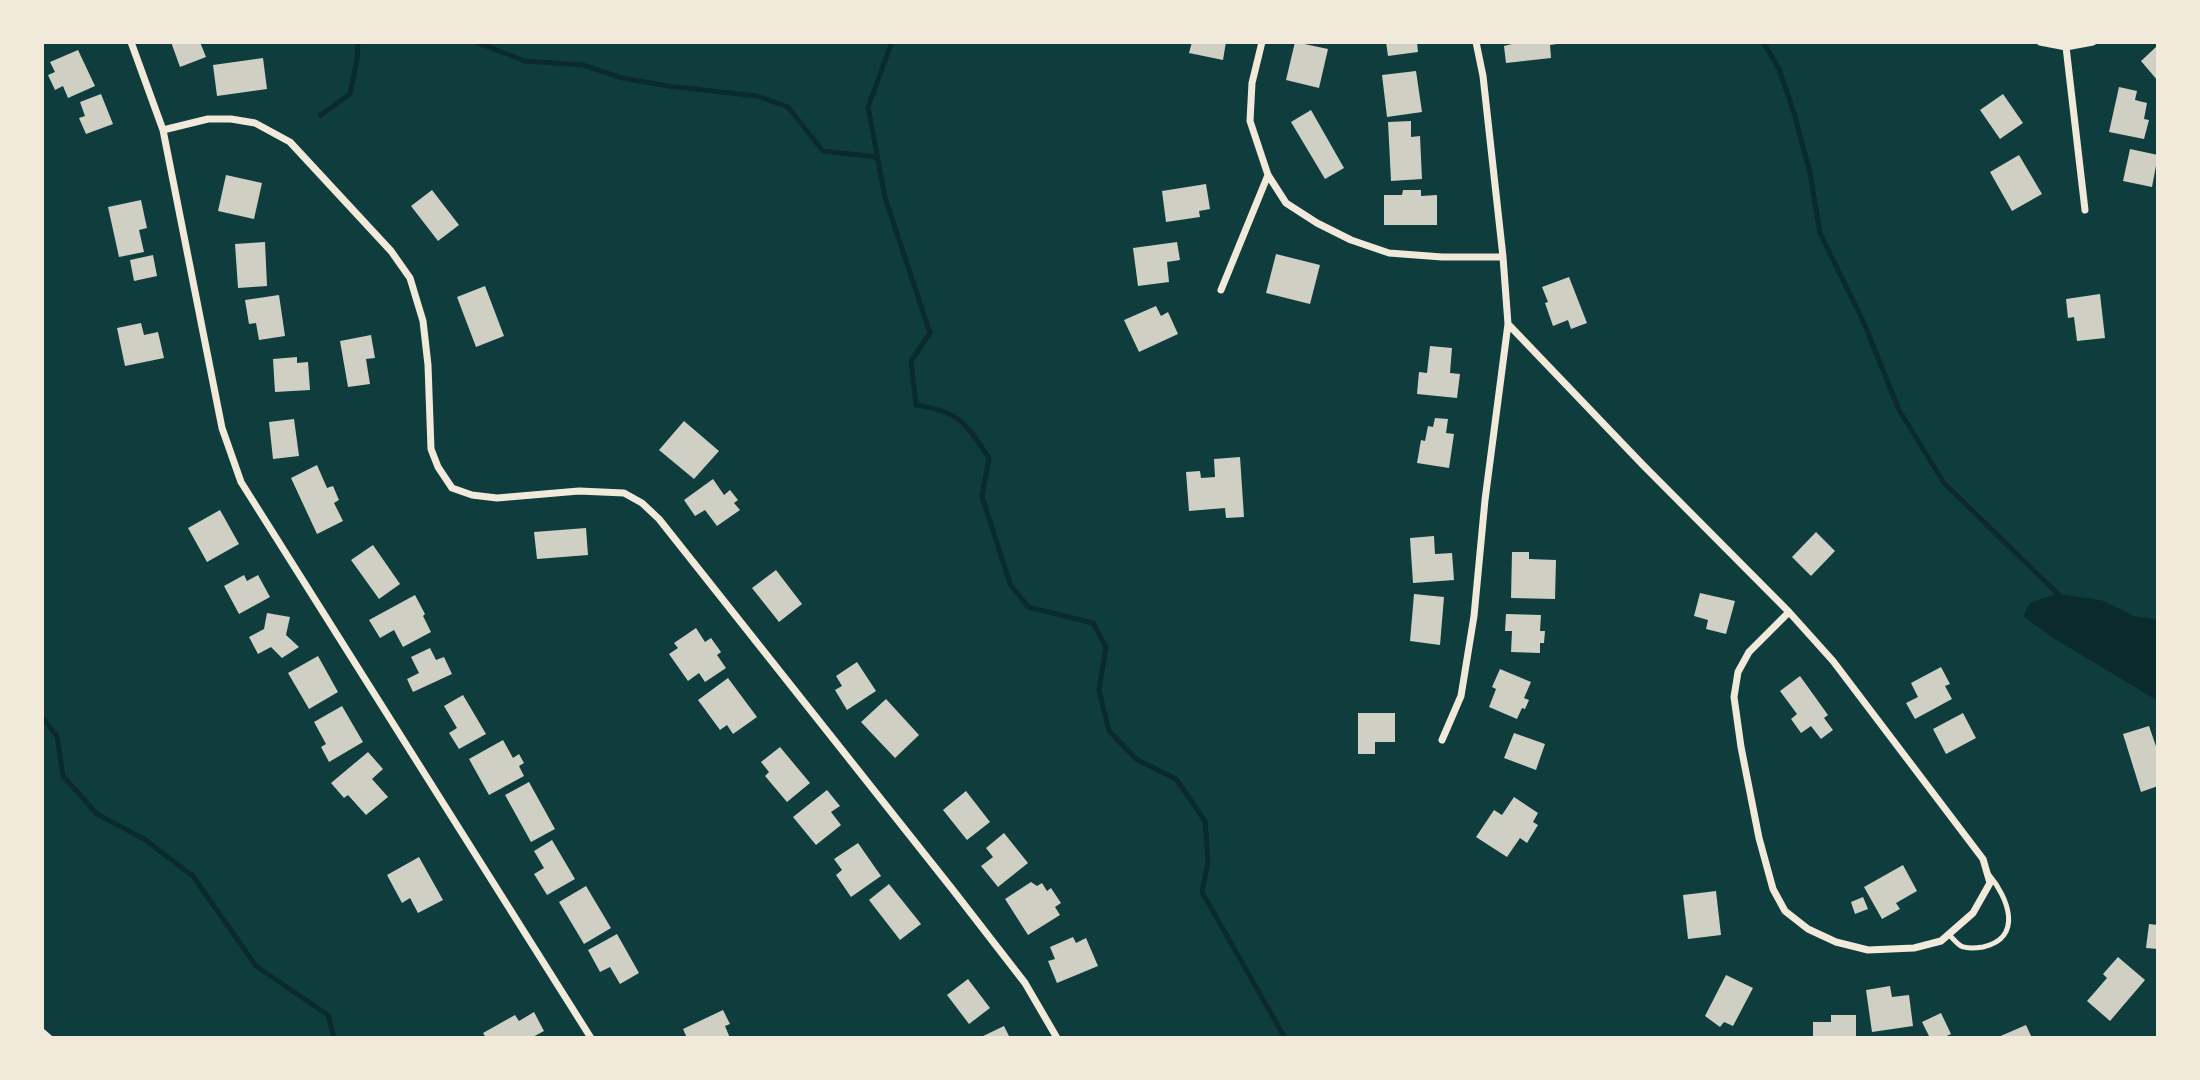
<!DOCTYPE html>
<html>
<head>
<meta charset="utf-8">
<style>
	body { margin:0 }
	#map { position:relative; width:2200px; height:1080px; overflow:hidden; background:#0f3d3e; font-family:"Roboto Condensed",sans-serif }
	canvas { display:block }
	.frame { position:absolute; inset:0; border:44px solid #f1e9da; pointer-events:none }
</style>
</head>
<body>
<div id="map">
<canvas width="2200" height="1080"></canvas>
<div class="frame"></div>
</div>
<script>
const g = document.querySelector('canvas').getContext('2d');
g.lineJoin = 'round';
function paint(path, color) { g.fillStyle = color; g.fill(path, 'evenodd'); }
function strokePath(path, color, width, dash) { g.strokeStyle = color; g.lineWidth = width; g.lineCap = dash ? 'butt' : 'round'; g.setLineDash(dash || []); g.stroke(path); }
const water = new Path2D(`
	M 2056,594 L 2101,600 L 2134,616 L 2158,620 L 2158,701 L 2055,639 L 2023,616 L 2030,603 Z`);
const stream = new Path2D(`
	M 476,42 L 525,61 L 583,65 L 622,78 L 668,86 L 757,96 L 788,107 L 823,151 L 876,157
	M 892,42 L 868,107 L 885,197 L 930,333 L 911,361 L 916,405 C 960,412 965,422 989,458 L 982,496 L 1010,584 L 1028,607 L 1093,623 L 1106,647 L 1099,690 L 1109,731 L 1136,759 L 1176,779 L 1205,821 L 1208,862 L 1202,892 L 1285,1038
	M 1763,42 L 1779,69 L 1794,113 L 1810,173 L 1820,233 L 1864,323 L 1899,410 L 1944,483 L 2061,597
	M 321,115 L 350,94 L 357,60 L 358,42
	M 42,717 L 57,736 L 63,776 L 97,814 L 144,839 L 193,876 L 256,966 L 328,1015 L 334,1038`);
const building = new Path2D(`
	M 171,42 L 200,42 L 206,57 L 180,67 Z
	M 1192,42 L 1226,42 L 1223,60 L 1189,53 Z
	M 1295,42 L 1328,49 L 1319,88 L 1286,80 Z
	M 1386,42 L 1417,42 L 1418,52 L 1388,56 Z
	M 1520,42 L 1557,42 L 1557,44 L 1550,45 L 1551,58 L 1506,63 L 1504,46 Z
	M 2156,47 L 2158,50 L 2158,81 L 2141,61 Z
	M 78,50 L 95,86 L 68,98 L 63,86 L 55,90 L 48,75 L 55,72 L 50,62 Z
	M 263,58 L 267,89 L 217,96 L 213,65 Z
	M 1416,71 L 1422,112 L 1387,117 L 1382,75 Z
	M 2119,87 L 2137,91 L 2135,100 L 2147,103 L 2144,119 L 2149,120 L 2144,139 L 2109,132 Z
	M 101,94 L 113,124 L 86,134 L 79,118 L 85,116 L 80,102 Z
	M 2003,94 L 2023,123 L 2000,139 L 1980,110 Z
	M 1311,110 L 1344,168 L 1325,179 L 1291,122 Z
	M 1411,121 L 1411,137 L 1420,136 L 1422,179 L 1391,181 L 1388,122 Z
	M 2130,149 L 2158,155 L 2152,187 L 2123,181 Z
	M 2019,155 L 2042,194 L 2012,211 L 1990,172 Z
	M 226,175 L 262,183 L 254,219 L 218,211 Z
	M 1206,184 L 1210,209 L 1199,211 L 1200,217 L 1166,222 L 1162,191 Z
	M 432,190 L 459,225 L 438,241 L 411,206 Z
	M 1403,190 L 1421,190 L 1421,196 L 1437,195 L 1437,225 L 1384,225 L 1384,195 L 1402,195 Z
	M 141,200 L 147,228 L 139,230 L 144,252 L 119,257 L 108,207 Z
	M 265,242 L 267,286 L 238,288 L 235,244 Z
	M 1177,242 L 1180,260 L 1167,262 L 1169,282 L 1138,286 L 1133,248 Z
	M 1276,254 L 1320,265 L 1310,304 L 1266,293 Z
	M 153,255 L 157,276 L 134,281 L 130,260 Z
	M 1569,277 L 1587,323 L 1571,329 L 1568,320 L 1553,326 L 1545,303 L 1548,302 L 1542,287 Z
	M 485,286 L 504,336 L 476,347 L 457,297 Z
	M 2100,294 L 2105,338 L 2077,341 L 2074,317 L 2068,318 L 2066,299 Z
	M 279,295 L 285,336 L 259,340 L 256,323 L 249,324 L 245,300 Z
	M 1156,306 L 1161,316 L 1168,312 L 1178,334 L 1139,352 L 1124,320 Z
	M 141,323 L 144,335 L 158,332 L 164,358 L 125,366 L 117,328 Z
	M 371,335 L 375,358 L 366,359 L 370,384 L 348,387 L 340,341 Z
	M 1430,346 L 1452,348 L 1450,373 L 1460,374 L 1457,398 L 1417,394 L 1419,372 L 1427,373 Z
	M 297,357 L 297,363 L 308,362 L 310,390 L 275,392 L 273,359 Z
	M 1435,418 L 1448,419 L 1446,433 L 1454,434 L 1449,468 L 1417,463 L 1421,440 L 1425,441 L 1428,426 L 1433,427 Z
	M 294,419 L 299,456 L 273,459 L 269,422 Z
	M 684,421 L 719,451 L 694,479 L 659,450 Z
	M 1240,457 L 1244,517 L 1226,518 L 1225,508 L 1189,511 L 1186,472 L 1200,471 L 1201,478 L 1215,477 L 1214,459 Z
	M 317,465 L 327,488 L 333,486 L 339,500 L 334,503 L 343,521 L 317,534 L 291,478 Z
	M 713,479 L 724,495 L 730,490 L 738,500 L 734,503 L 740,510 L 717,526 L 705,510 L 695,516 L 684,500 Z
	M 220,510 L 239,544 L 207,562 L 188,528 Z
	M 586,528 L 588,555 L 537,559 L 534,532 Z
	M 1816,532 L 1835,551 L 1811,576 L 1792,557 Z
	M 1434,536 L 1435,554 L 1452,553 L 1454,580 L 1413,583 L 1410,538 Z
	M 373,545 L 400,584 L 379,599 L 351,560 Z
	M 1512,552 L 1529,552 L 1529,559 L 1556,560 L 1555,599 L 1511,598 Z
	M 776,570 L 802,604 L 779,622 L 752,588 Z
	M 244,575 L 247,581 L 258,575 L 270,597 L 239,614 L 224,586 Z
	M 1700,593 L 1735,601 L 1726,634 L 1706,629 L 1708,620 L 1694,616 Z
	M 1414,594 L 1444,597 L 1440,645 L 1410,641 Z
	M 415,595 L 425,614 L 423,616 L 431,632 L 403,647 L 394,630 L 380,638 L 369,620 Z
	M 267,613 L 290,617 L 286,635 L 299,647 L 282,658 L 271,647 L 258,654 L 249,637 L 264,629 Z
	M 1506,614 L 1541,615 L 1540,631 L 1545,631 L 1544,643 L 1540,643 L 1540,653 L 1511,652 L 1512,631 L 1505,631 Z
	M 696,628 L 705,642 L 711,638 L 721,652 L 717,655 L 726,668 L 705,682 L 699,673 L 688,681 L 669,654 L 678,648 L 674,643 Z
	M 430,648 L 436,660 L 444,657 L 452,674 L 413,692 L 407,679 L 419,673 L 411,657 Z
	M 318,656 L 338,692 L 309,709 L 288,673 Z
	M 857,662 L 876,691 L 847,710 L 835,690 L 842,686 L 836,676 Z
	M 1941,667 L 1950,684 L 1945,686 L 1952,699 L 1915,719 L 1906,703 L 1918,697 L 1911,683 Z
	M 1500,669 L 1531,682 L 1524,698 L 1529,700 L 1525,709 L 1522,708 L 1517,719 L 1489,707 L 1496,689 L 1492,687 Z
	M 1800,676 L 1828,715 L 1824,718 L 1833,730 L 1821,739 L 1811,726 L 1801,733 L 1791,719 L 1797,714 L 1780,691 Z
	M 728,678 L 757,717 L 733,734 L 727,725 L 720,730 L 698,700 Z
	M 463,695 L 486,734 L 459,749 L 449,733 L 457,728 L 444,706 Z
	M 886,699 L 919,735 L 895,758 L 861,722 Z
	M 342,706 L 363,742 L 329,762 L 321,747 L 326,744 L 314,722 Z
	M 1358,713 L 1395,713 L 1395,742 L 1375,742 L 1375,754 L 1358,754 Z
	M 1963,713 L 1976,738 L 1946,754 L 1933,729 Z
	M 2149,726 L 2158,752 L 2158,786 L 2141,792 L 2123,734 Z
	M 1514,733 L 1545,744 L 1536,770 L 1504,758 Z
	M 503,740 L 513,758 L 519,754 L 524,763 L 519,766 L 524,776 L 489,795 L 469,759 Z
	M 780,747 L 810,783 L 787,802 L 765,776 L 769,772 L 761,762 Z
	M 368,752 L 383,769 L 372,779 L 388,797 L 366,815 L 348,795 L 344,798 L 331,783 Z
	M 529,782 L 555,829 L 531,842 L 505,795 Z
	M 827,790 L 840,806 L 831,812 L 841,825 L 816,845 L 793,817 Z
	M 966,791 L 990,822 L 967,840 L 943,810 Z
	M 1514,797 L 1538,813 L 1533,822 L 1538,825 L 1527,843 L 1520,838 L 1507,857 L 1476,837 L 1494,810 L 1502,815 Z
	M 1004,833 L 1028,863 L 998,887 L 981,866 L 993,857 L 986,848 Z
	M 552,840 L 575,879 L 547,895 L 534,874 L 544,868 L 534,851 Z
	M 858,843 L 881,876 L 851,897 L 836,875 L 842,870 L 834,859 Z
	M 419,857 L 443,900 L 418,913 L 410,898 L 402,903 L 387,875 Z
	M 1903,865 L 1917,891 L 1896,903 L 1900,909 L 1882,919 L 1864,887 Z
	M 1031,882 L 1037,886 L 1042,883 L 1047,891 L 1051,888 L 1061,903 L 1055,907 L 1060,915 L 1028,935 L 1005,899 Z
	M 889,884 L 921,924 L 900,940 L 869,900 Z
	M 586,886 L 611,928 L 584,944 L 559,902 Z
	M 1716,891 L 1721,935 L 1688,939 L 1683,895 Z
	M 1863,897 L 1868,909 L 1855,914 L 1851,902 Z
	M 2149,924 L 2158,925 L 2158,949 L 2146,948 Z
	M 617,934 L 639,973 L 620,984 L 610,967 L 600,972 L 588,950 Z
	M 1073,937 L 1076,943 L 1086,938 L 1098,966 L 1057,983 L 1048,961 L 1055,959 L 1050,947 Z
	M 2118,957 L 2145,980 L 2110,1021 L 2087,1001 L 2107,978 L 2103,974 Z
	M 1726,975 L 1753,988 L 1733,1026 L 1724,1022 L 1720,1027 L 1705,1016 Z
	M 968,979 L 990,1008 L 969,1024 L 947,995 Z
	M 1890,986 L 1892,997 L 1909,995 L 1913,1026 L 1872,1032 L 1866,990 Z
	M 723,1010 L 730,1024 L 725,1026 L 730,1038 L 687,1038 L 683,1029 Z
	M 534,1012 L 544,1031 L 531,1038 L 486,1038 L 483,1033 L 515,1015 L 519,1021 Z
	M 1941,1013 L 1951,1034 L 1942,1038 L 1930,1038 L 1922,1022 Z
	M 1831,1015 L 1856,1015 L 1856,1038 L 1813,1038 L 1813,1022 L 1831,1022 Z
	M 2026,1025 L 2032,1038 L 1996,1038 Z
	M 1004,1026 L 1010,1038 L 979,1038 Z`);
const service = new Path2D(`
	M 1948,934 C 1952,937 1956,943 1961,946 C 1967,949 1976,948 1983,947 C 2024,938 2008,897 1989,875`);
const minor = new Path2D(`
	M 131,42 L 163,130 L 208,119 L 231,119 L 255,123 L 290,142 L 391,251 L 410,278 L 423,321 L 428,365 L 431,449 L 438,467 L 452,488 L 472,495 L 497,498 L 579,491 L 624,493 L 642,503 L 659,519 L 953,890 L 1025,983 L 1057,1038
	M 1262,42 L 1252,83 L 1250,121 L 1268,175 L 1286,203 L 1317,223 L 1351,240 L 1389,253 L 1442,257 L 1503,257
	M 2040,42 L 2066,47 L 2093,42
	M 2066,47 L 2085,210
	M 163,130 L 222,428 L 241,482 L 591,1038
	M 1221,290 L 1268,175
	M 1508,324 L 1642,464 L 1789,612
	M 1789,612 L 1833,661 L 1983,859 L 1990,883 L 1973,913 L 1941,941 L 1914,948 L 1868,950 L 1836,942 L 1808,929 L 1785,911 L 1773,889 L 1759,838 L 1741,747 L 1734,697 L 1738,672 L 1749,652 Z
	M 1442,740 L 1461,696 L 1474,616 L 1485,500 L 1508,324 L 1503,257 L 1483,76 L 1476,42
	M 42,1032 L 49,1038`);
paint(water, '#0a2a2b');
strokePath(stream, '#0a2a2b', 5);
paint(building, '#cfcfc3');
strokePath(service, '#f1e9da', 5);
strokePath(minor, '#f1e9da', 7);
</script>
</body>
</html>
